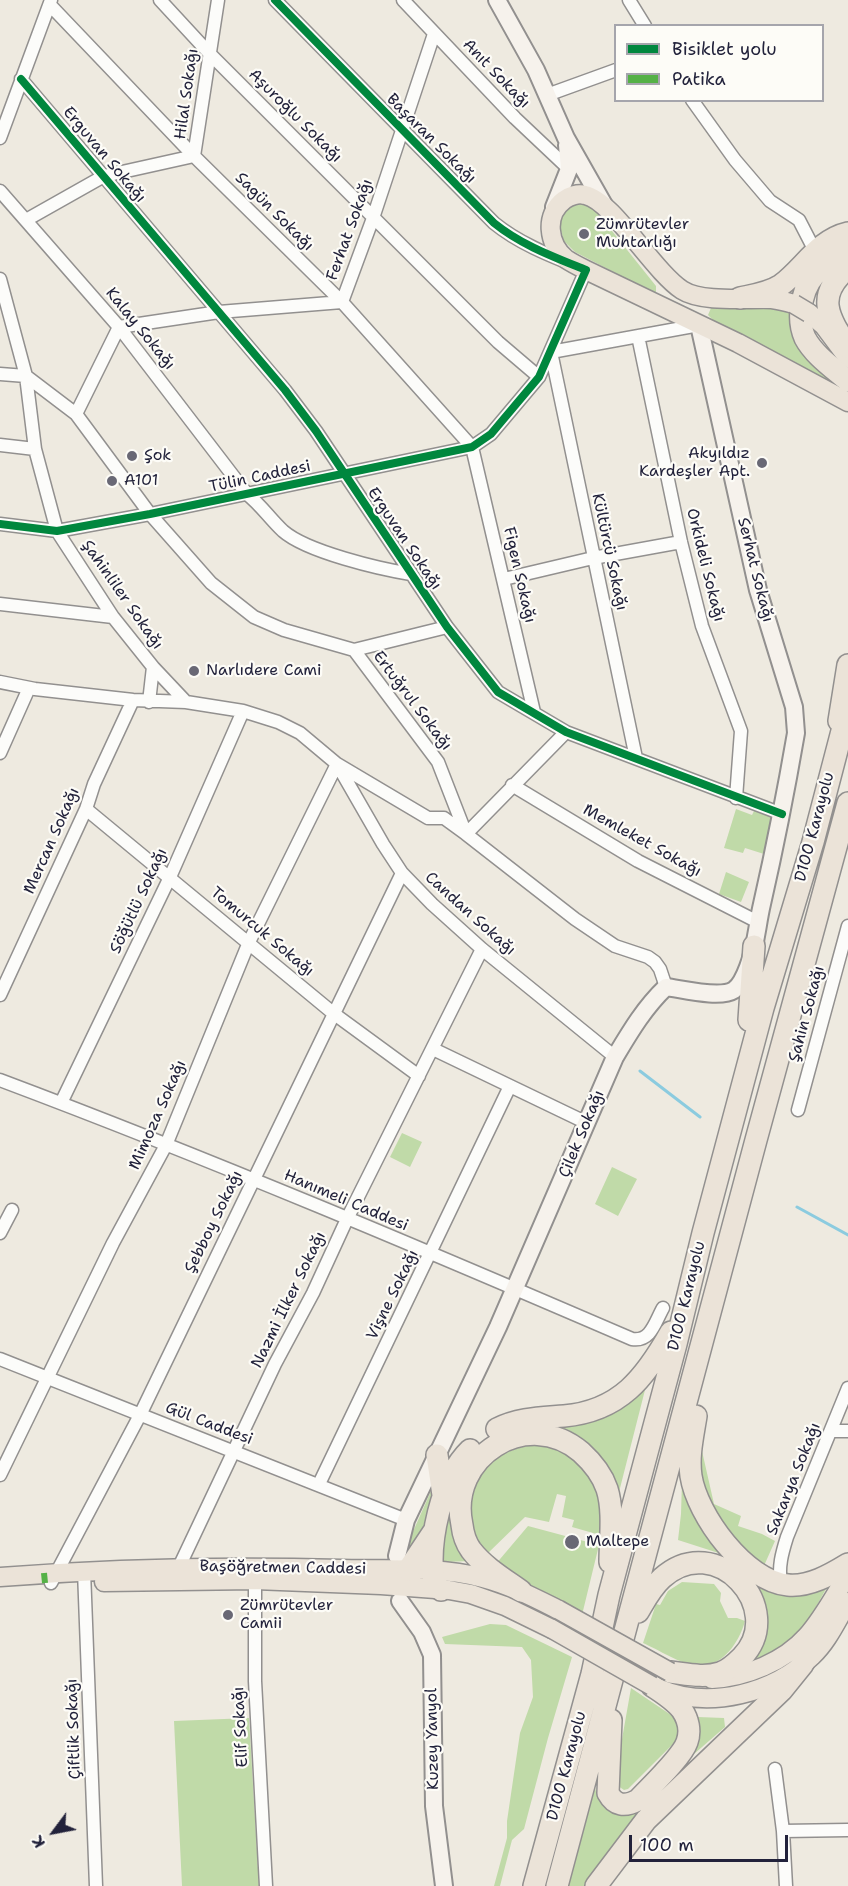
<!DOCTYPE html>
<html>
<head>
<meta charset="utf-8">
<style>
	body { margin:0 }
	#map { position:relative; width:848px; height:1886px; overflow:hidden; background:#eeeae0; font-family:"Shantell Sans",sans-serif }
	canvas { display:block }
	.legend { position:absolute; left:614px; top:24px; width:210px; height:78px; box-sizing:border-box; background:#fdfcf7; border:2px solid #a5a5ac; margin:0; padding:8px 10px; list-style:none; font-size:18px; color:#22223b }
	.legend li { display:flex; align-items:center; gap:12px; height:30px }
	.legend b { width:30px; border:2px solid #a5a5ac }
	.north { position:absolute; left:24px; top:1802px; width:60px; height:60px; -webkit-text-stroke:4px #fdfcf7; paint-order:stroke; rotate:238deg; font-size:16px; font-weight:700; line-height:24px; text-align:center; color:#22223b }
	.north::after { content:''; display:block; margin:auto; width:21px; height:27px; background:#22223b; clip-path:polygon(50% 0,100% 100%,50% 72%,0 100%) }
	.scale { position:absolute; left:629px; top:1835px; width:159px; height:27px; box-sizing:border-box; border:3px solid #22223b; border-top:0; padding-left:8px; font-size:18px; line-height:21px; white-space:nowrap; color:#22223b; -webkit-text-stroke:4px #fdfcf7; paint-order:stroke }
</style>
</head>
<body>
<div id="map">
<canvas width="848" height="1886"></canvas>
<ul class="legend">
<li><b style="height:8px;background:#00873e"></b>Bisiklet yolu</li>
<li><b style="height:8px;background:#55b146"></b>Patika</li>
</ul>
<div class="north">K</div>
<div class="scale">100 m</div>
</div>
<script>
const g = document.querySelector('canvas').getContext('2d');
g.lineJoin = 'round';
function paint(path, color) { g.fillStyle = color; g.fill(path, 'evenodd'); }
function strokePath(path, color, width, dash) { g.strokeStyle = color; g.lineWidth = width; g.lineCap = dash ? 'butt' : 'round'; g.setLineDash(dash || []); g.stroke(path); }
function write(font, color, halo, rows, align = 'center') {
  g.font = font + ' "Shantell Sans",sans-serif'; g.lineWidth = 4.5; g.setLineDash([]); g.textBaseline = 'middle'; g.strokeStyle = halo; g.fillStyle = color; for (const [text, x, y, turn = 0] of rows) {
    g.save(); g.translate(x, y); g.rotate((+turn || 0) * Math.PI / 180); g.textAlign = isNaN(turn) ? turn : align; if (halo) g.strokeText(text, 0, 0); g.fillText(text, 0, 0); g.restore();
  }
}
const green = new Path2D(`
	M 582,201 L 592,206 L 656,286 L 656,294 L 575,252 L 564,241 L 558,221 L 566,208 Z
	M 768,307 L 784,309 L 793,314 L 840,388 L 715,322 L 708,315 L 711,308 Z
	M 736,809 L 752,815 L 754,811 L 775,818 L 764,854 L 745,848 L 743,853 L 724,848 Z
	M 726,872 L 749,882 L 741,902 L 719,894 Z
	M 402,1133 L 422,1142 L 410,1167 L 390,1157 Z
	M 612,1167 L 637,1179 L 618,1216 L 595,1204 Z
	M 645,1390 L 618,1496 L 551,1428 C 598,1424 609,1419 645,1390 Z
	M 542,1444 L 564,1452 L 577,1460 L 599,1487 L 603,1510 L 600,1535 L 572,1527 L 574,1520 L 562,1517 L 566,1496 L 557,1494 L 549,1522 L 525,1517 L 486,1555 C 479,1543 471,1531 469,1517 C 463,1472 503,1446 542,1444 Z
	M 696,1451 L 702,1451 L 714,1504 L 741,1516 L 738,1526 L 762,1534 L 775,1541 L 763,1568 L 704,1505 Z
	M 682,1481 L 731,1557 L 678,1540 L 681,1514 Z
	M 435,1482 L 436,1502 L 413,1556 L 403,1554 Z
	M 453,1496 L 472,1561 L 443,1562 L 445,1532 Z
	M 528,1526 L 599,1545 L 582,1615 L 495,1565 Z
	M 744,1575 L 761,1589 L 766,1585 L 801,1591 L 826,1589 L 803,1630 L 788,1643 L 746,1666 L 748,1656 Z
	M 682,1582 L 714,1584 L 721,1593 L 720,1601 L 728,1618 L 737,1618 L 745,1621 C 739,1643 722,1668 696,1666 C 681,1664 657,1649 643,1643 L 656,1604 L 660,1605 L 668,1591 Z
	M 490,1624 L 506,1625 L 572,1657 L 548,1738 L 524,1829 L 512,1840 L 500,1886 L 494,1886 L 507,1838 L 507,1821 L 520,1733 L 533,1697 L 531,1660 L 522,1647 L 445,1644 L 442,1637 Z
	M 631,1688 L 677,1719 L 681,1728 L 677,1740 L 628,1789 L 624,1790 L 618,1786 L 615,1779 Z
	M 698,1717 L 724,1718 L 725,1727 L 694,1754 L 698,1738 Z
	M 249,1718 L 259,1886 L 182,1886 L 174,1721 Z
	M 595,1787 C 602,1819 620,1810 645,1803 L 584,1886 L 567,1886 Z`);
const stream = new Path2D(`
	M 640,1071 L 700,1117
	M 797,1207 L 848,1235`);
const street = new Path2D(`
	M 160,0 L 209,53 L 498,342 L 539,377
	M 403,0 L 515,118 L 569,169
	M 629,0 L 645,26
	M 50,5 L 194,156 L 342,302 L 472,447 L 534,712
	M 21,79 L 285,390 L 316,431 L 447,627 L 498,692 L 566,732 L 782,814
	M 547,95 L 616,70
	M 692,100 L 735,160 L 770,201 L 799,220 L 815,251
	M 0,138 L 51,0
	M 194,156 L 218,0
	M 0,191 L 119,327 L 247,494 C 261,505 270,519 283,531 C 307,552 380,569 411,574
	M 26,220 L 104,176 L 194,156
	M 0,279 L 26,376 L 76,414 L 150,514 L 211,583 L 254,617 L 284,630 L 354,650 L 438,762 L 466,834 L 575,919 L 615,946 L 648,957 L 655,962 L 660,969 L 666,987
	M 638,336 L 681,542 L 702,626 L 741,731 L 736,798
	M 551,352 L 636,758
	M 551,352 L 699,325
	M 0,374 L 26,376 L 35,449 L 57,531 L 113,617 L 153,667 L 186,702
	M 76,414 L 119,327 L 219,312 L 342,302 L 373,218 L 434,34
	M 0,445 L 35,449
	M 0,524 L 57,531 L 150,514 L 472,447 L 491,434 L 539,377 L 586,270 C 554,257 521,245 494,223 L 275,0
	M 504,579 L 593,558 L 681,542
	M 0,604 L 113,617
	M 354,650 L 447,627
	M 0,682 L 35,689 L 133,700 L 186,702 L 243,711 L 278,722 L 300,733 L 337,764 L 383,844 L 402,873 L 432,904 L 482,949 L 615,1057
	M 149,702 L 153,667
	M 0,753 L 29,688
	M 512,785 L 638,861 L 758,922
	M 86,809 L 333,1013 L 419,1076
	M 0,995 L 86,809 L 94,784 L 133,700
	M 433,1049 L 587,1123
	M 0,1080 C 213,1160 423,1249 632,1339 C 651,1342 655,1322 663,1308
	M 61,1103 L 170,877 L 243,711
	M 798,1110 L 848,926
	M 0,1233 L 12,1210
	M 0,1359 L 406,1520
	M 831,1431 L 848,1431
	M 0,1475 L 113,1243 L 166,1145 L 249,942 L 337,764 L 428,818 L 444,818 L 466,834 L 566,732
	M 319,1484 L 510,1086
	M 179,1567 L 275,1364 L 313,1293 L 347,1219 L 482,949
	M 84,1571 L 96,1886
	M 255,1573 L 255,1681 L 266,1886
	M 51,1583 L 140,1415 L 402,873
	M 781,1583 C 778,1567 782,1553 787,1537 L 848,1388
	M 775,1769 L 783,1831 L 786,1886
	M 783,1831 L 848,1830`);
const secondary = new Path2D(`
	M 497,0 L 536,70 L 566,138 L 604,205
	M 554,207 L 569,169 L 567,145
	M 397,1556 L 406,1520 L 498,1327 L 615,1057 C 630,1032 644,1008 666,987 C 682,989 720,999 734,990 C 741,985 745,975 748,967 C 756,947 757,925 762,904 C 775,847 786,791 796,733 L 794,707 L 758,590 L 699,325
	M 400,1601 L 422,1632 L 432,1655 L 434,1806 L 444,1886`);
const primary = new Path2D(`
	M 794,304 C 787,302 779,300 772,299 C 747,298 702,303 682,290 C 653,271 612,200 585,195 C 578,193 569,196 564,200 C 544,215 548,244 566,259 C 572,263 580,267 586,270 L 738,343 L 848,402
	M 809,313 L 824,326 L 848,358
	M 0,1577 C 114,1568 228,1566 342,1569 C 388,1570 438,1566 483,1578 C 510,1585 535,1598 559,1610
	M 104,1582 L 255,1580 L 381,1585 L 449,1590 L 471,1594 L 505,1606 L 552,1629
	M 712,1679 C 746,1677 784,1662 807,1636 C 823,1618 835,1595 848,1574
	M 660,1689 C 710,1710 774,1693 812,1656 C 828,1641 837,1620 848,1602`);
const highway = new Path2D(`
	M 848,253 C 821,263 803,280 801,310 C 800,319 801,329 805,338 C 814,355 833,368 848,381
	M 848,268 C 815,295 828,317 848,347
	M 740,298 C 754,295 769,293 781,285 C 804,268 818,240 848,233
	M 839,721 L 848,665
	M 749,1020 L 754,946
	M 696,1416 C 693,1435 688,1456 691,1476 C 697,1515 745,1581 788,1585 C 809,1587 830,1575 848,1564
	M 497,1429 C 519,1418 541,1418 564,1416 C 620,1411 645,1378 671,1332
	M 437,1455 L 443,1495
	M 408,1570 L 434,1531
	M 441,1590 L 434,1583 C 427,1544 441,1478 470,1450
	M 521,1591 C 504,1579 484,1567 471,1550 C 466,1543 463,1534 462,1525 C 447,1457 527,1406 581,1452 C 592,1462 602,1474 607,1489 C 614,1511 610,1539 610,1562
	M 638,1612 C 645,1600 651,1588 662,1578 C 716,1529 788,1609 742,1657 C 736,1663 729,1670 720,1673 C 704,1678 687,1674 670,1672
	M 611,1720 L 608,1793 C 615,1806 625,1807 638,1800 C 650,1787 682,1757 687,1742 C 691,1731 688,1719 682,1710 C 674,1700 663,1693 652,1686
	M 534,1886 L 592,1674 L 609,1595 L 676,1344 L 703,1233 L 763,1008 L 813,842 L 848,708
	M 557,1886 L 756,1140 L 848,803
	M 596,1886 L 646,1820 L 782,1690 L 803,1664`);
const primaryBridge = new Path2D(`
	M 794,304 L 809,313
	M 559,1610 L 670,1672
	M 552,1629 L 652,1686`);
const quiet = new Path2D(`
	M 44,1573 L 45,1583`);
const cycleway = new Path2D(`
	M 21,79 L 285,390 L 316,431 L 447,627 L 498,692 L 566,732 L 782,814
	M 0,524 L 57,531 L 150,514 L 472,447 L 491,434 L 539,377 L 586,270 C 554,257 521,245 494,223 L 275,0`);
const markers = [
	[584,234,6,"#696875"],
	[132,456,6,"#696875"],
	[762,463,6,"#696875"],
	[112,481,6,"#696875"],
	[194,671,6,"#696875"],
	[572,1542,8,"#696875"],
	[228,1615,6,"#696875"]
];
const streetNames = [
	["Anıt Sokağı",496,74,46],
	["Hilal Sokağı",187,94,-82],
	["Aşuroğlu Sokağı",295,116,45],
	["Başaran Sokağı",431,139,45],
	["Erguvan Sokağı",104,155,50],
	["Sagün Sokağı",274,212,45],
	["Ferhat Sokağı",350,230,-70],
	["Kalay Sokağı",140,329,51],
	["Tülin Caddesi",260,477,-12],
	["Erguvan Sokağı",404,539,56],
	["Kültürcü Sokağı",609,552,78],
	["Orkideli Sokağı",705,565,76],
	["Serhat Sokağı",755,570,76],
	["Figen Sokağı",519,575,77],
	["Şahinliler Sokağı",122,595,55],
	["Ertuğrul Sokağı",412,701,53],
	["D100 Karayolu",815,827,-75],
	["Mercan Sokağı",52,841,-66],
	["Memleket Sokağı",642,841,29],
	["Söğütlü Sokağı",139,901,-65],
	["Candan Sokağı",470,914,42],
	["Tomurcuk Sokağı",262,932,40],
	["Şahin Sokağı",807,1014,-75],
	["Mimoza Sokağı",158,1115,-66],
	["Çilek Sokağı",582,1134,-67],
	["Hanımeli Caddesi",346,1201,23],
	["Şebboy Sokağı",214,1222,-64],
	["Vişne Sokağı",393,1295,-64],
	["D100 Karayolu",687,1296,-76],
	["Nazmi İlker Sokağı",289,1300,-64],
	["Gül Caddesi",209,1424,21],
	["Sakarya Sokağı",794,1479,-68],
	["Başöğretmen Caddesi",283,1568,1],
	["Elif Sokağı",241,1727,-93],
	["Çiftlik Sokağı",74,1729,-92],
	["Kuzey Yanyol",433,1739,-91],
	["D100 Karayolu",567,1766,-75]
];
const poiNames = [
	["Zümrütevler",596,225],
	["Muhtarlığı",596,243],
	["Akyıldız",750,454,"right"],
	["Kardeşler Apt.",750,472,"right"],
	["Şok",144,456],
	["A101",124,481],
	["Narlıdere Cami",206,671],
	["Maltepe",586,1542],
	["Zümrütevler",240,1606],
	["Camii",240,1624]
];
paint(green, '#c0daa8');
strokePath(stream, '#8bcbdf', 3);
strokePath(street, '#92908f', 15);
strokePath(secondary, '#92908f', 20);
strokePath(primary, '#92908f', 21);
strokePath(highway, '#92908f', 24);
strokePath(street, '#fcfcfa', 12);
strokePath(secondary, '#f6f2ec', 16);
strokePath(primary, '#ebe3d8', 18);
strokePath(highway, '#ebe3d8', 21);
strokePath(primaryBridge, '#92908f', 21, []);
strokePath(primaryBridge, '#ebe3d8', 18);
strokePath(quiet, '#55b146', 6, [12, 6]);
strokePath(cycleway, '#00873e', 8);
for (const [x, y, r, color] of markers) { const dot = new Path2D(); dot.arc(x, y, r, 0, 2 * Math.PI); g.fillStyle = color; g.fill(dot); strokePath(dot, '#fdfcf7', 2); }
write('16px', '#22223b', '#fdfcf7', streetNames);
write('16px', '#22223b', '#fdfcf7', poiNames, 'left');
</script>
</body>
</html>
